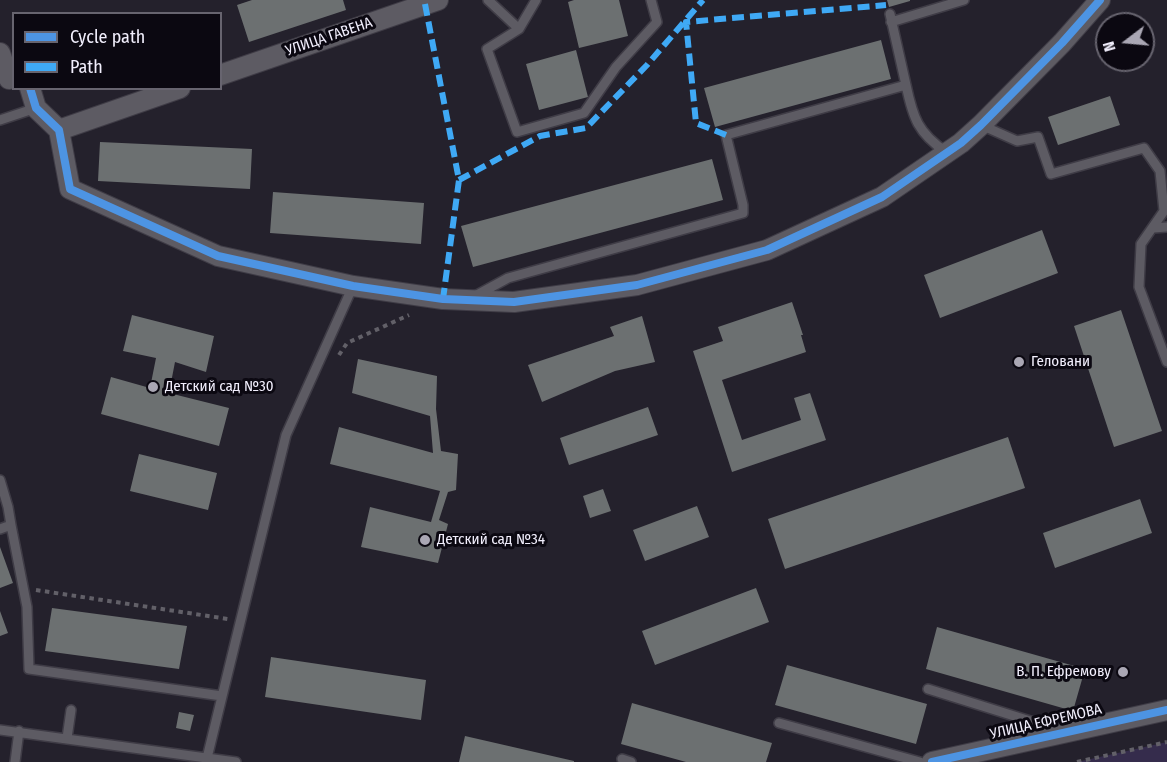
<!DOCTYPE html>
<html>
<head>
<meta charset="utf-8">
<style>
	body { margin:0 }
	#map { position:relative; width:1167px; height:762px; overflow:hidden; background:#24212c; font-family:"Fira Sans Condensed",sans-serif }
	canvas { display:block }
	.legend { position:absolute; left:12px; top:12px; width:210px; height:78px; box-sizing:border-box; background:#0b0811; border:2px solid #67646f; margin:0; padding:8px 10px; list-style:none; font-size:18px; color:#f2effd }
	.legend li { display:flex; align-items:center; gap:12px; height:30px }
	.legend b { width:30px; border:2px solid #67646f }
	.north { position:absolute; left:1095px; top:12px; width:60px; height:60px; box-sizing:border-box; background:#0b0811; border:2px solid #67646f; border-radius:50%; rotate:254deg; font-size:16px; font-weight:700; line-height:24px; text-align:center; color:#f2effd }
	.north::after { content:''; display:block; margin:auto; width:21px; height:27px; background:#aaa7b4; clip-path:polygon(50% 0,100% 100%,50% 72%,0 100%) }
</style>
</head>
<body>
<div id="map">
<canvas width="1167" height="762"></canvas>
<ul class="legend">
<li><b style="height:8px;background:#4d94e3"></b>Cycle path</li>
<li><b style="height:8px;background:#3fa9f5"></b>Path</li>
</ul>
<div class="north">N</div>
</div>
<script>
const g = document.querySelector('canvas').getContext('2d');
g.lineJoin = 'round';
function paint(path, color) { g.fillStyle = color; g.fill(path, 'evenodd'); }
function strokePath(path, color, width, dash) { g.strokeStyle = color; g.lineWidth = width; g.lineCap = dash ? 'butt' : 'round'; g.setLineDash(dash || []); g.stroke(path); }
function write(font, color, halo, rows, align = 'center') {
  g.font = font + ' "Fira Sans Condensed",sans-serif'; g.lineWidth = 6; g.setLineDash([]); g.textBaseline = 'middle'; g.strokeStyle = halo; g.fillStyle = color; for (const [text, x, y, turn = 0] of rows) {
    g.save(); g.translate(x, y); g.rotate((+turn || 0) * Math.PI / 180); g.textAlign = isNaN(turn) ? turn : align; if (halo) g.strokeText(text, 0, 0); g.fillText(text, 0, 0); g.restore();
  }
}
const green = new Path2D(`
	M 1167,742 L 1167,762 L 1077,762 Z`);
const building = new Path2D(`
	M 252,0 L 343,0 L 346,10 L 249,42 L 237,5 Z
	M 574,0 L 619,0 L 628,36 L 579,48 L 568,2 Z
	M 887,0 L 910,0 L 910,1 L 889,7 Z
	M 881,40 L 891,79 L 715,127 L 704,88 Z
	M 576,50 L 588,97 L 539,110 L 526,64 Z
	M 1110,96 L 1120,125 L 1058,145 L 1048,117 Z
	M 100,142 L 252,149 L 250,189 L 98,181 Z
	M 712,159 L 723,200 L 473,267 L 461,226 Z
	M 273,192 L 424,203 L 421,244 L 270,233 Z
	M 1042,230 L 1058,273 L 940,318 L 924,275 Z
	M 792,302 L 803,335 L 801,335 L 806,352 L 722,380 L 742,440 L 801,420 L 794,398 L 810,393 L 826,440 L 732,472 L 693,351 L 723,341 L 718,327 Z
	M 1121,310 L 1162,431 L 1114,447 L 1074,326 Z
	M 132,315 L 214,336 L 206,372 L 175,362 L 169,393 L 229,408 L 219,446 L 101,414 L 111,377 L 150,388 L 156,358 L 123,351 Z
	M 642,316 L 655,362 L 615,371 L 542,402 L 528,365 L 614,336 L 610,327 Z
	M 358,359 L 437,376 L 436,409 L 441,451 L 458,454 L 456,490 L 448,492 L 439,520 L 448,524 L 438,563 L 361,547 L 370,507 L 431,522 L 440,491 L 330,464 L 339,427 L 433,453 L 430,416 L 352,393 Z
	M 648,407 L 658,435 L 569,465 L 560,438 Z
	M 1008,437 L 1025,488 L 785,569 L 768,519 Z
	M 139,454 L 217,473 L 208,510 L 130,491 Z
	M 603,489 L 611,511 L 590,518 L 583,496 Z
	M 1140,499 L 1152,533 L 1055,568 L 1043,533 Z
	M 697,506 L 709,537 L 645,561 L 633,530 Z
	M 0,547 L 13,583 L 0,588 Z
	M 756,588 L 769,622 L 655,665 L 642,631 Z
	M 52,608 L 187,626 L 179,669 L 45,651 Z
	M 0,611 L 8,633 L 0,636 Z
	M 937,627 L 1085,669 L 1073,711 L 926,669 Z
	M 271,657 L 426,680 L 421,720 L 265,697 Z
	M 787,665 L 927,704 L 916,744 L 775,705 Z
	M 632,703 L 772,743 L 766,762 L 686,762 L 621,744 Z
	M 179,712 L 194,715 L 190,731 L 176,728 Z
	M 465,736 L 574,761 L 574,762 L 459,762 Z`);
const path = new Path2D(`
	M 339,355 L 347,343 L 409,315
	M 36,590 L 228,619
	M 1077,762 L 1167,742`);
const lane = new Path2D(`
	M 488,0 L 519,29
	M 536,0 L 519,29 L 487,49 L 517,132 L 584,113 L 616,67 L 657,22 L 651,0
	M 891,22 L 964,0
	M 906,85 C 913,118 918,133 946,152
	M 0,120 L 36,108
	M 981,125 L 1017,141 L 1038,137 L 1051,174 L 1144,148 L 1160,171 L 1164,211 L 1141,244 L 1139,287 L 1167,362
	M 1153,228 L 1167,227
	M 475,296 L 508,278 L 743,213 L 743,205 L 726,135 L 906,85 L 890,14
	M 0,480 L 8,507 L 11,525 L 0,529
	M 11,525 L 27,607 L 29,669 L 222,696
	M 928,689 L 1059,730
	M 779,723 L 920,762
	M 0,730 L 236,762
	M 67,738 L 71,710
	M 622,759 L 631,762
	M 15,762 L 19,731
	M 206,762 L 286,435 L 353,286`);
const street = new Path2D(`
	M 0,53 L 9,79 L 14,78
	M 220,75 L 438,0
	M 30,88 L 36,108 L 59,130 L 70,189 L 218,256 L 353,286 L 443,299 L 514,302 L 637,285 L 767,250 L 882,197 L 961,143 L 981,125 L 1062,43 L 1100,0
	M 59,130 L 180,88
	M 932,762 L 1167,710`);
const quiet = new Path2D(`
	M 425,4 L 459,180 L 443,299
	M 726,135 L 696,123 L 686,22 L 886,5
	M 459,180 L 540,136 L 586,128 L 647,65 L 703,0`);
const cycleway = new Path2D(`
	M 30,88 L 36,108 L 59,130 L 70,189 L 218,256 L 353,286 L 443,299 L 514,302 L 637,285 L 767,250 L 882,197 L 961,143 L 981,125 L 1062,43 L 1100,0
	M 932,762 L 1167,710`);
const markers = [
	[1019,362,6,"#aaa7b4"],
	[153,387,6,"#aaa7b4"],
	[425,540,6,"#aaa7b4"],
	[1123,672,6,"#aaa7b4"]
];
const streetNames = [
	["УЛИЦА ГАВЕНА",329,37,-19],
	["УЛИЦА ЕФРЕМОВА",1046,722,-13]
];
const poiNames = [
	["Геловани",1031,362],
	["Детский сад №30",165,387],
	["Детский сад №34",437,540],
	["В. П. Ефремову",1111,672,"right"]
];
paint(green, '#352c4c');
paint(building, '#6c7071');
strokePath(lane, '#3f3c46', 12);
strokePath(street, '#3f3c46', 22);
strokePath(path, '#626068', 4, [4.5, 4.5]);
strokePath(lane, '#5d5b63', 9);
strokePath(street, '#5d5b63', 20);
strokePath(quiet, '#3fa9f5', 6, [12, 6]);
strokePath(cycleway, '#4d94e3', 8);
for (const [x, y, r, color] of markers) { const dot = new Path2D(); dot.arc(x, y, r, 0, 2 * Math.PI); g.fillStyle = color; g.fill(dot); strokePath(dot, '#0b0811', 2); }
write('15px', '#f2effd', '#0b0811', streetNames);
write('15px', '#f2effd', '#0b0811', poiNames, 'left');
</script>
</body>
</html>
